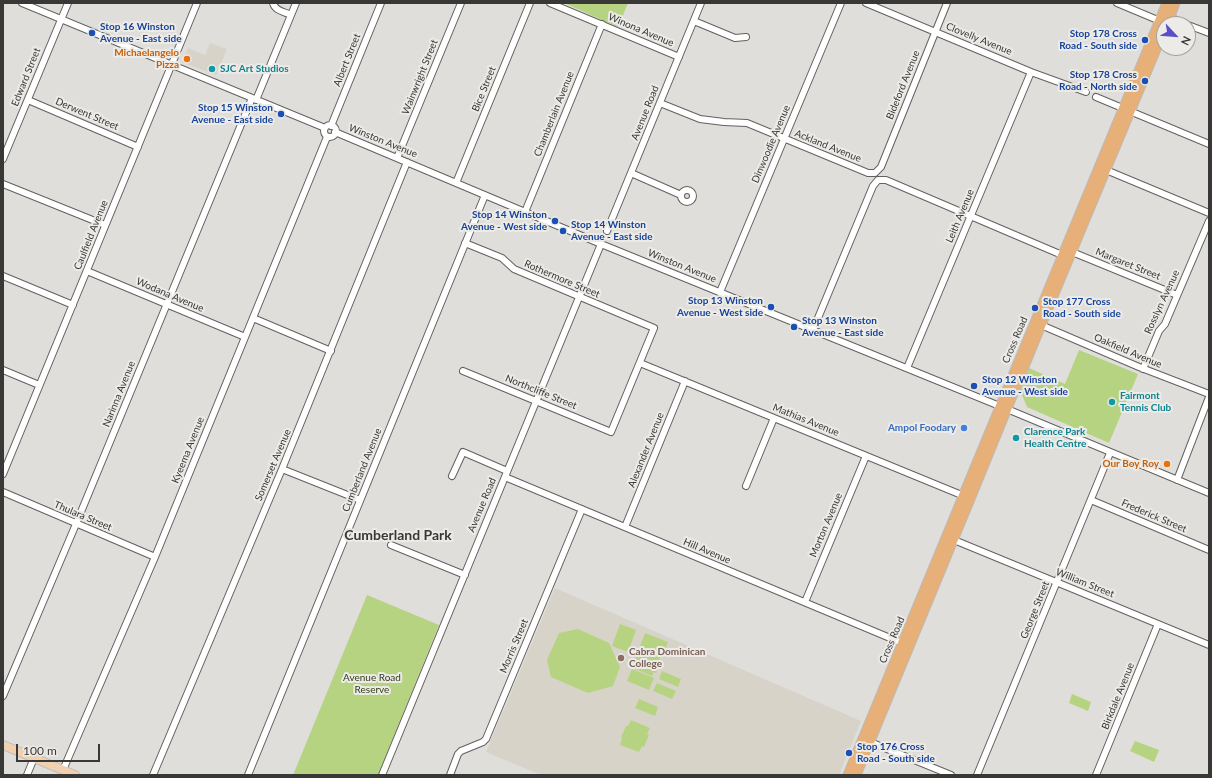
<!DOCTYPE html>
<html>
<head>
<meta charset="utf-8">
<style>
	body { margin:0 }
	#map { position:relative; width:1212px; height:778px; overflow:hidden; background:#dfdedb; font-family:Lato,sans-serif }
	canvas { display:block }
	.frame { position:absolute; inset:0; border:4px solid #383836; pointer-events:none }
	.north { position:absolute; left:1156px; top:16px; width:40px; height:40px; box-sizing:border-box; background:#edebe8; border:1px solid #a5a3a1; border-radius:50%; rotate:116deg; font-size:11px; font-weight:700; line-height:16px; text-align:center; color:#383836 }
	.north::after { content:''; display:block; margin:auto; width:14px; height:18px; background:#5b4ec6; clip-path:polygon(50% 0,100% 100%,50% 72%,0 100%) }
	.scale { position:absolute; left:16px; top:744px; width:84px; height:18px; box-sizing:border-box; border:2px solid #383836; border-top:0; padding-left:5px; font-size:12px; line-height:14px; white-space:nowrap; color:#383836; -webkit-text-stroke:3px #edebe8; paint-order:stroke }
</style>
</head>
<body>
<div id="map">
<canvas width="1212" height="778"></canvas>
<div class="frame"></div>
<div class="north">N</div>
<div class="scale">100 m</div>
</div>
<script>
const g = document.querySelector('canvas').getContext('2d');
g.lineJoin = 'round';
function paint(path, color) { g.fillStyle = color; g.fill(path, 'evenodd'); }
function strokePath(path, color, width, dash) { g.strokeStyle = color; g.lineWidth = width; g.lineCap = dash ? 'butt' : 'round'; g.setLineDash(dash || []); g.stroke(path); }
function write(font, color, halo, rows, align = 'center') {
  g.font = font + ' Lato,sans-serif'; g.lineWidth = 4; g.setLineDash([]); g.textBaseline = 'middle'; g.strokeStyle = halo; g.fillStyle = color; for (const [text, x, y, turn = 0] of rows) {
    g.save(); g.translate(x, y); g.rotate((+turn || 0) * Math.PI / 180); g.textAlign = isNaN(turn) ? turn : align; if (halo) g.strokeText(text, 0, 0); g.fillText(text, 0, 0); g.restore();
  }
}
const built = new Path2D(`
	M 210,43 L 227,49 L 216,75 L 182,62 L 188,48 L 205,55 Z
	M 555,588 L 861,721 L 839,775 L 541,775 L 486,752 Z`);
const green = new Path2D(`
	M 564,3 L 628,3 L 618,27 Z
	M 1079,350 L 1138,374 L 1109,443 L 1027,407 L 1020,390 L 1029,368 L 1065,384 Z
	M 367,595 L 439,625 L 378,775 L 293,775 Z
	M 620,624 L 636,630 L 628,652 L 612,646 Z
	M 578,629 L 609,643 L 620,667 L 613,686 L 588,693 L 551,677 L 547,660 L 559,633 Z
	M 645,633 L 668,642 L 663,655 L 640,646 Z
	M 642,647 L 661,655 L 659,660 L 661,661 L 656,673 L 654,672 L 652,676 L 633,668 L 635,665 L 633,664 L 638,652 L 640,652 Z
	M 632,669 L 654,678 L 649,690 L 627,681 Z
	M 662,671 L 681,679 L 678,687 L 659,679 Z
	M 657,683 L 676,691 L 672,699 L 653,691 Z
	M 1072,694 L 1091,702 L 1088,711 L 1069,703 Z
	M 639,699 L 658,707 L 655,716 L 635,708 Z
	M 631,720 L 650,728 L 647,734 L 649,735 L 644,747 L 642,746 L 639,752 L 620,745 L 622,738 L 621,737 L 626,726 L 628,726 Z
	M 1135,741 L 1159,750 L 1154,762 L 1130,751 Z`);
const minor = new Path2D(`
	M 22,3 L 325,128
	M 273,3 C 275,11 285,12 291,15
	M 550,3 L 679,57
	M 866,3 L 1031,72 L 1086,92
	M 1117,3 L 1160,21
	M 1169,17 L 1186,24
	M 694,21 L 735,38 L 746,37
	M 1188,25 L 1209,33
	M 1096,97 L 1209,144
	M 28,100 L 138,147
	M 256,100 L 296,3
	M 660,103 L 700,119 L 724,122 L 747,123 L 868,173 L 875,173 L 881,167 L 947,3
	M324 131a6 6 0 1 1 12 0a6 6 0 1 1-12 0Z
	M 331,126 L 381,3
	M 335,132 L 601,244 L 1007,409 L 1209,493
	M 397,158 L 461,3
	M 3,159 L 68,3
	M 1106,170 L 1209,213
	M 631,173 L 681,195
	M 456,183 L 530,3
	M 3,184 L 105,225
	M681 196a6 6 0 1 1 12 0a6 6 0 1 1-12 0Z
	M 525,212 L 602,24
	M 607,231 L 701,3
	M 1072,252 L 1177,295
	M 87,271 L 245,337
	M 3,276 L 73,305
	M 720,292 L 841,3
	M 253,318 L 331,351
	M 1041,325 L 1139,367 L 1209,394
	M 813,330 L 873,186 L 878,180 L 886,180 L 1062,255
	M 640,363 L 964,496
	M 907,368 L 1031,72
	M 1143,369 L 1159,331 L 1165,324 L 1209,221
	M 3,370 L 39,385
	M 463,371 L 611,432 L 654,328 L 514,269 L 502,258 L 465,243
	M 282,469 L 360,500
	M 3,474 L 197,3
	M 452,476 L 463,452 L 507,471
	M 505,477 L 902,643
	M 1177,480 L 1209,397
	M 746,486 L 774,418
	M 3,492 L 155,557
	M 1091,500 L 1209,550
	M 625,527 L 685,381
	M 954,540 L 1209,645
	M 391,545 L 465,575
	M 805,602 L 866,456
	M 3,696 L 76,524 L 252,98
	M 870,742 L 951,775
	M 63,770 L 155,557 L 327,137
	M 27,775 L 34,758
	M 153,775 L 282,469 L 407,162
	M 248,775 L 485,195
	M 382,775 L 601,244
	M 450,775 L 458,754 L 461,751 L 483,742 L 486,739 L 582,509
	M 977,775 L 1110,453
	M 1096,775 L 1158,624`);
const major = new Path2D(`
	M 3,745 L 75,775`);
const highway = new Path2D(`
	M 1167,24 L 1175,3
	M 848,775 L 1167,3
	M 856,775 L 970,499 L 1041,325 L 1164,30`);
const markers = [
	[92,33,4,"#1a4fb4"],
	[1145,40,4,"#1a4fb4"],
	[187,59,4,"#e8710a"],
	[212,69,4,"#0f9aa8"],
	[1145,81,4,"#1a4fb4"],
	[281,114,4,"#1a4fb4"],
	[555,221,4,"#1a4fb4"],
	[563,231,4,"#1a4fb4"],
	[771,307,4,"#1a4fb4"],
	[1035,308,4,"#1a4fb4"],
	[794,327,4,"#1a4fb4"],
	[974,386,4,"#1a4fb4"],
	[1112,402,4,"#0f9aa8"],
	[964,428,4,"#3f7fe0"],
	[1016,438,4,"#0f9aa8"],
	[1167,464,4,"#e8710a"],
	[621,658,4,"#8d6e63"],
	[849,753,4,"#1a4fb4"]
];
const transitNames = [
	["Stop 16 Winston",100,27],
	["Avenue - East side",100,39],
	["Stop 178 Cross",1137,34,"right"],
	["Road - South side",1137,46,"right"],
	["Stop 178 Cross",1137,75,"right"],
	["Road - North side",1137,87,"right"],
	["Stop 15 Winston",273,108,"right"],
	["Avenue - East side",273,120,"right"],
	["Stop 14 Winston",547,215,"right"],
	["Avenue - West side",547,227,"right"],
	["Stop 14 Winston",571,225],
	["Avenue - East side",571,237],
	["Stop 13 Winston",763,301,"right"],
	["Avenue - West side",763,313,"right"],
	["Stop 177 Cross",1043,302],
	["Road - South side",1043,314],
	["Stop 13 Winston",802,321],
	["Avenue - East side",802,333],
	["Stop 12 Winston",982,380],
	["Avenue - West side",982,392],
	["Stop 176 Cross",857,747],
	["Road - South side",857,759]
];
const streetNames = [
	["Winona Avenue",641,30,23],
	["Clovelly Avenue",979,39,22],
	["Albert Street",347,60,-68],
	["Edward Street",26,77,-68],
	["Wainwright Street",420,77,-68],
	["Bideford Avenue",903,85,-68],
	["Bice Street",484,89,-68],
	["Avenue Road",645,113,-68],
	["Derwent Street",87,114,23],
	["Chamberlain Avenue",554,114,-68],
	["Winston Avenue",383,141,22],
	["Dinwoodie Avenue",771,144,-67],
	["Ackland Avenue",828,146,22],
	["Leith Avenue",960,216,-67],
	["Caulfield Avenue",91,235,-68],
	["Margaret Street",1128,264,22],
	["Winston Avenue",682,266,22],
	["Rothermore Street",562,279,23],
	["Wodana Avenue",170,295,23],
	["Rosslyn Avenue",1162,302,-65],
	["Cross Road",1015,340,-67],
	["Oakfield Avenue",1128,351,23],
	["Northcliffe Street",541,392,22],
	["Narinna Avenue",119,394,-68],
	["Mathias Avenue",806,420,22],
	["Kyeema Avenue",188,450,-68],
	["Alexander Avenue",646,450,-68],
	["Somerset Avenue",273,465,-67],
	["Cumberland Avenue",362,470,-68],
	["Avenue Road",482,505,-67],
	["Thulara Street",83,516,23],
	["Frederick Street",1154,516,23],
	["Morton Avenue",826,525,-67],
	["Hill Avenue",707,551,23],
	["William Street",1085,583,22],
	["George Street",1035,610,-68],
	["Cross Road",892,640,-67],
	["Morris Street",514,646,-67],
	["Birkdale Avenue",1118,696,-68]
];
const foodNames = [
	["Michaelangelo",179,53],
	["Pizza",179,65],
	["Our Boy Roy",1159,464]
];
const cultureNames = [
	["SJC Art Studios",220,69],
	["Fairmont",1120,396],
	["Tennis Club",1120,408],
	["Clarence Park",1024,432],
	["Health Centre",1024,444]
];
const shopNames = [
	["Ampol Foodary",956,428]
];
const educationNames = [
	["Cabra Dominican",629,652],
	["College",629,664]
];
const parkNames = [
	["Avenue Road",372,678],
	["Reserve",372,690]
];
const districtNames = [
	["Cumberland Park",398,535]
];
paint(built, '#d8d3c9');
paint(green, '#b6d381');
strokePath(minor, '#62615e', 8);
strokePath(major, '#bbb', 10);
strokePath(highway, '#bbb', 11);
strokePath(minor, '#fff', 6);
strokePath(major, '#f0d0ae', 8);
strokePath(highway, '#e6b078', 9);
for (const [x, y, r, color] of markers) { const dot = new Path2D(); dot.arc(x, y, r, 0, 2 * Math.PI); g.fillStyle = color; g.fill(dot); strokePath(dot, '#edebe8', 1.5); }
write('bold 10px', '#164399', '#edebe8', transitNames, 'left');
write('10px', '#383836', '#edebe8', streetNames);
write('bold 10px', '#c56008', '#edebe8', foodNames, 'right');
write('bold 10px', '#0d838f', '#edebe8', cultureNames, 'left');
write('bold 10px', '#366cbe', '#edebe8', shopNames, 'right');
write('bold 10px', '#785e54', '#edebe8', educationNames, 'left');
write('10px', '#303c17', '#edebe8', parkNames);
write('bold 14px', '#383836', '#edebe8', districtNames);
</script>
</body>
</html>
